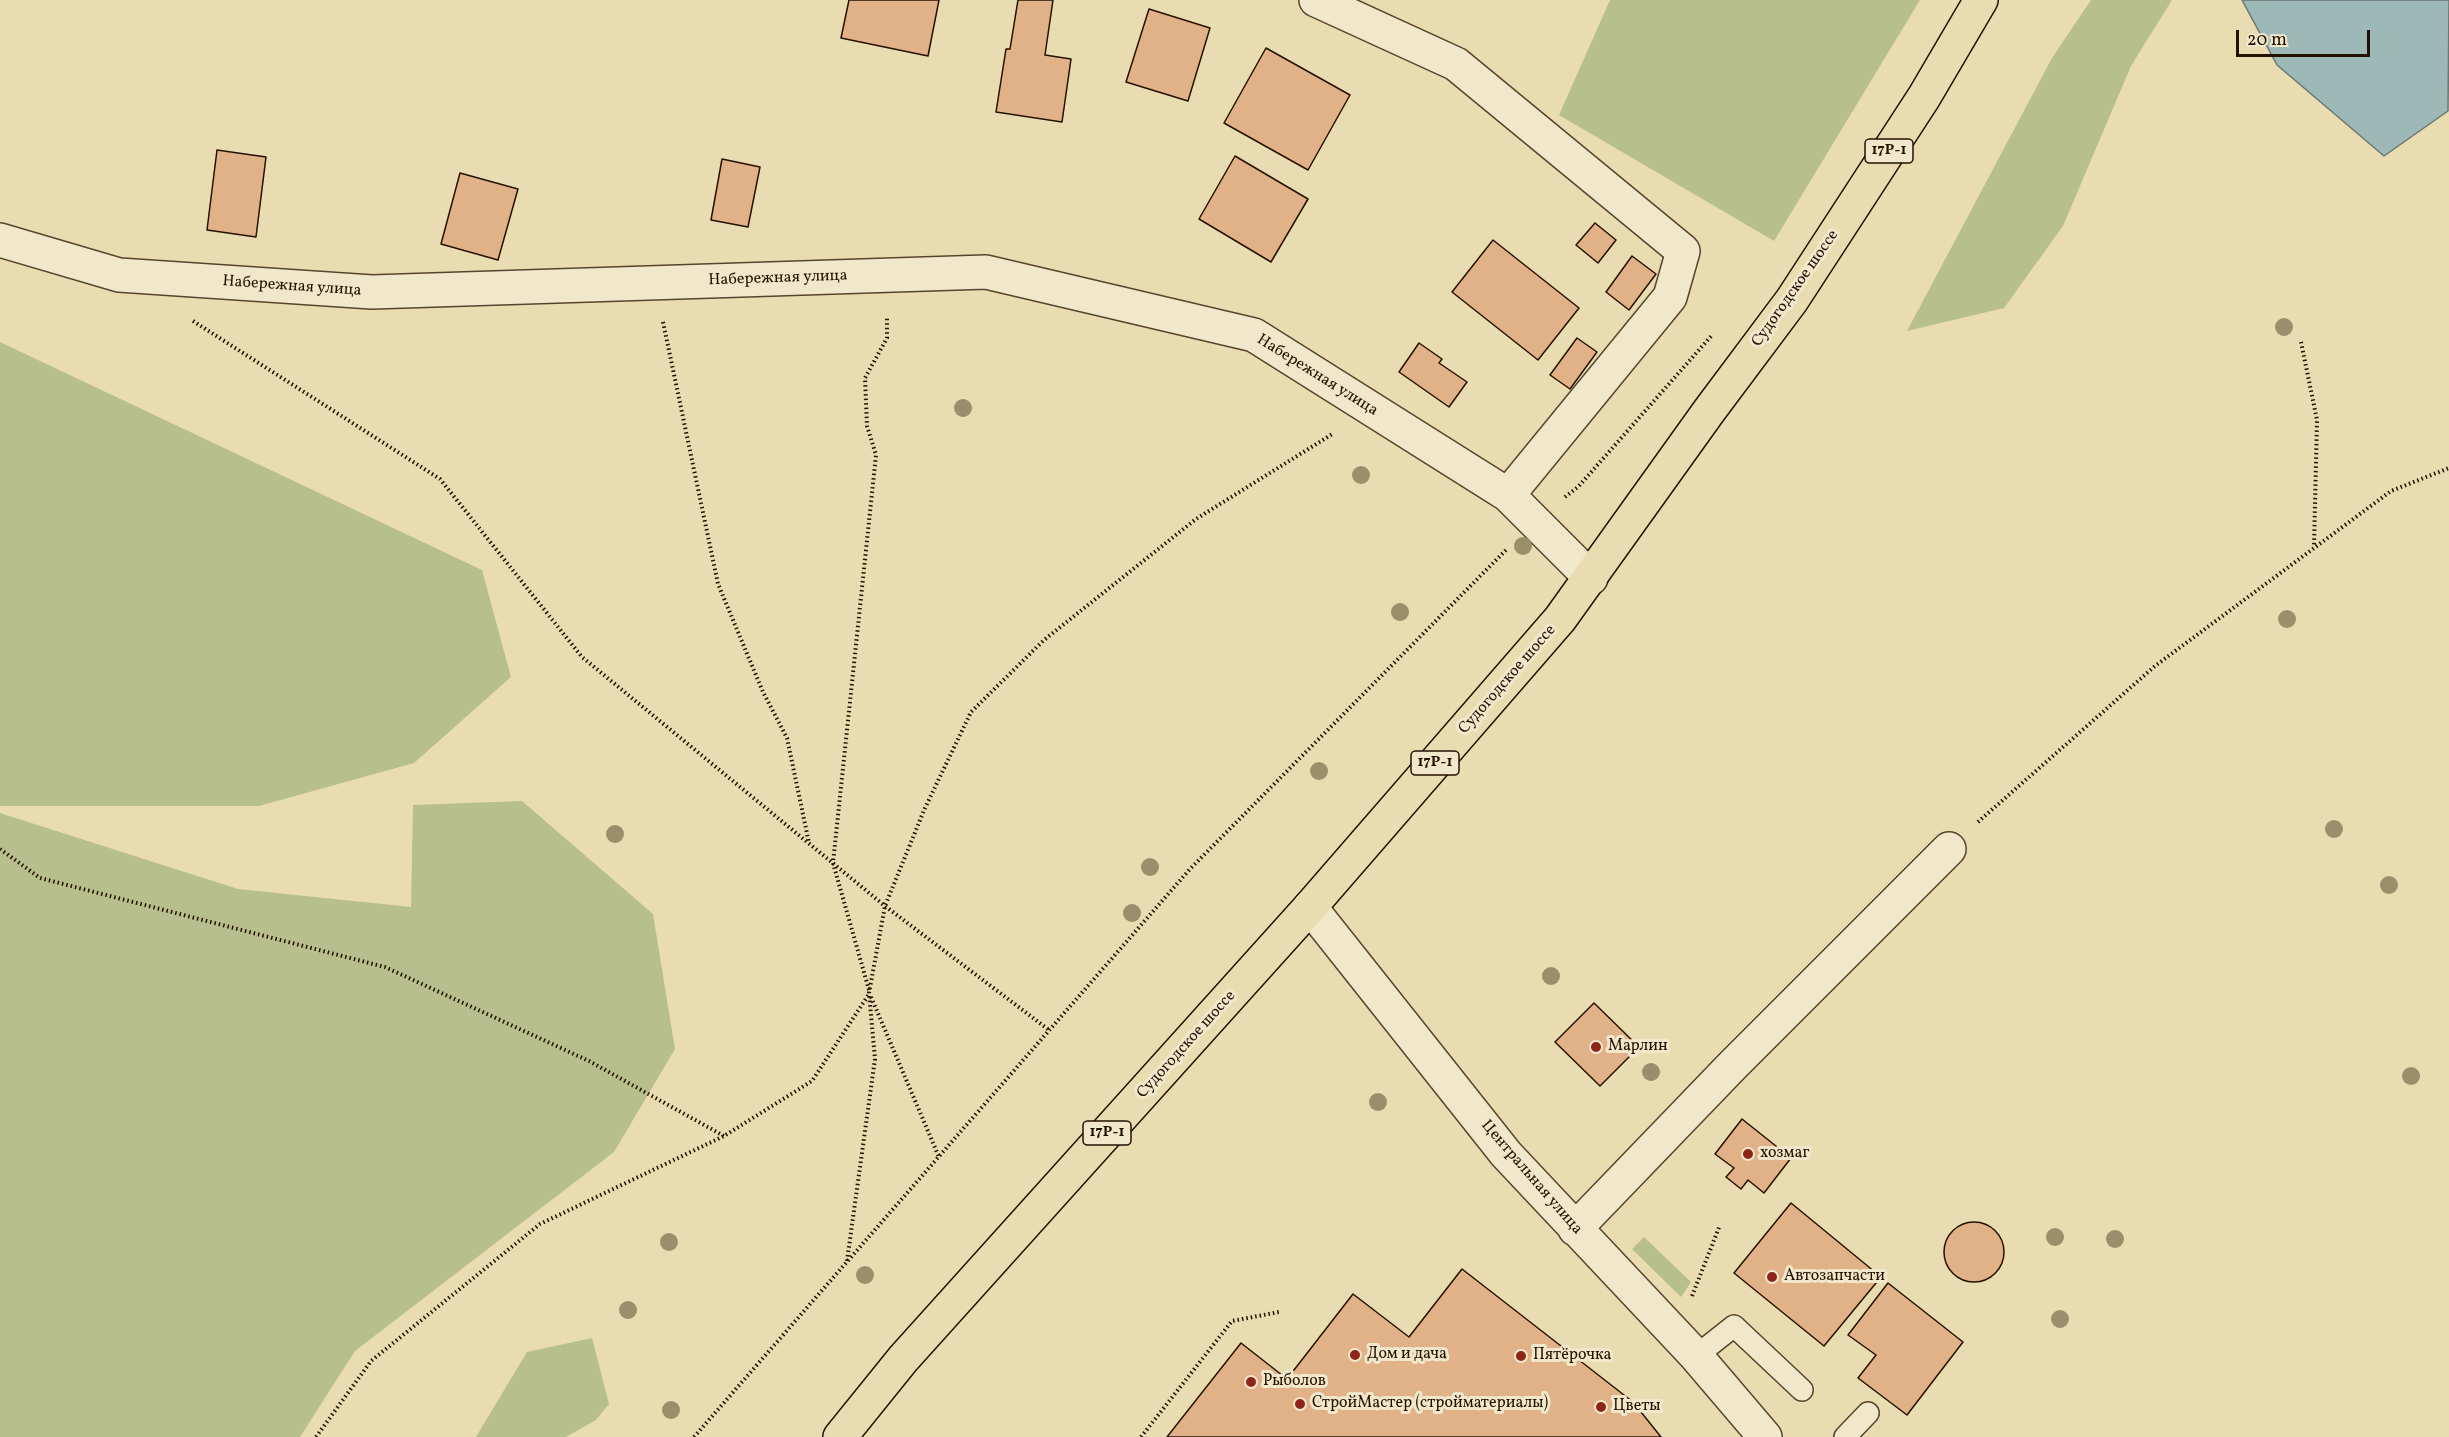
<!DOCTYPE html>
<html>
<head>
<meta charset="utf-8">
<style>
	body { margin:0 }
	#map { position:relative; width:2449px; height:1437px; overflow:hidden; background:#eadcb1; font-family:Vollkorn,serif }
	canvas { display:block }
	.scale { position:absolute; left:2236px; top:30px; width:134px; height:27px; box-sizing:border-box; border:3px solid #251100; border-top:0; padding-left:8px; font-size:18px; line-height:21px; white-space:nowrap; color:#251100; -webkit-text-stroke:4px #f1e8cc; paint-order:stroke }
</style>
</head>
<body>
<div id="map">
<canvas width="2449" height="1437"></canvas>
<div class="scale">20 m</div>
</div>
<script>
const g = document.querySelector('canvas').getContext('2d');
g.lineJoin = 'round';
function paint(path, color) { g.fillStyle = color; g.fill(path, 'evenodd'); }
function strokePath(path, color, width, dash) { g.strokeStyle = color; g.lineWidth = width; g.lineCap = dash ? 'butt' : 'round'; g.setLineDash(dash || []); g.stroke(path); }
function write(font, color, halo, rows, align = 'center') {
  g.font = font + ' Vollkorn,serif'; g.lineWidth = 6; g.setLineDash([]); g.textBaseline = 'middle'; g.strokeStyle = halo; g.fillStyle = color; for (const [text, x, y, turn = 0] of rows) {
    g.save(); g.translate(x, y); g.rotate((+turn || 0) * Math.PI / 180); g.textAlign = isNaN(turn) ? turn : align; if (halo) g.strokeText(text, 0, 0); g.fillText(text, 0, 0); g.restore();
  }
}
const green = new Path2D(`
	M 1610,0 L 1920,0 L 1774,241 L 1559,115 Z
	M 2091,0 L 2172,0 L 2131,66 L 2063,226 L 2004,308 L 1907,331 L 2052,58 Z
	M 0,342 L 482,570 L 511,677 L 414,763 L 259,806 L 0,806 Z
	M 522,801 L 653,914 L 675,1049 L 614,1152 L 355,1351 L 300,1437 L 0,1437 L 0,813 L 238,889 L 411,907 L 413,805 Z
	M 1644,1237 L 1691,1282 L 1681,1297 L 1632,1249 Z
	M 592,1338 L 609,1404 L 596,1420 L 566,1437 L 476,1437 L 527,1352 Z`);
const water = new Path2D(`
	M 2242,0 L 2449,0 L 2448,111 L 2384,156 L 2277,65 Z`);
const building = new Path2D(`
	M 849,0 L 939,0 L 928,56 L 841,38 Z
	M 1018,0 L 1053,0 L 1045,55 L 1071,59 L 1062,122 L 996,112 L 1006,49 L 1010,49 Z
	M 1149,9 L 1210,28 L 1188,101 L 1126,82 Z
	M 1266,48 L 1350,95 L 1308,170 L 1224,123 Z
	M 217,150 L 266,157 L 256,237 L 207,230 Z
	M 1235,156 L 1308,199 L 1271,262 L 1199,219 Z
	M 722,159 L 760,167 L 748,227 L 711,220 Z
	M 460,173 L 518,189 L 498,260 L 441,244 Z
	M 1595,223 L 1616,240 L 1598,263 L 1576,245 Z
	M 1493,240 L 1579,308 L 1538,360 L 1452,292 Z
	M 1632,256 L 1656,274 L 1629,310 L 1606,292 Z
	M 1577,338 L 1597,352 L 1570,389 L 1550,375 Z
	M 1419,343 L 1442,359 L 1439,363 L 1467,382 L 1449,407 L 1399,372 Z
	M 1594,1003 L 1639,1047 L 1600,1086 L 1555,1042 Z
	M 1742,1119 L 1791,1158 L 1764,1193 L 1748,1180 L 1741,1189 L 1726,1177 L 1734,1168 L 1715,1154 Z
	M 1791,1203 L 1881,1277 L 1824,1346 L 1734,1273 Z
	M1944 1252a30 30 0 1 1 60 0a30 30 0 1 1-60 0Z
	M 1462,1269 L 1633,1402 L 1661,1437 L 1167,1437 L 1241,1343 L 1287,1379 L 1353,1294 L 1409,1337 Z
	M 1888,1283 L 1963,1342 L 1907,1415 L 1858,1378 L 1876,1355 L 1848,1335 Z`);
const path = new Path2D(`
	M 193,321 L 440,479 L 582,657 L 885,906 L 1049,1030
	M 663,322 L 718,584 L 763,692 L 787,738 L 809,843
	M 2301,342 L 2317,420 L 2314,547
	M 1565,497 L 1578,487 L 1713,334
	M 1978,822 L 2155,666 L 2391,491 L 2449,468
	M 0,849 L 40,878 L 385,967 L 589,1061 L 724,1136
	M 869,990 L 833,863 L 876,455 L 867,426 L 865,378 L 887,338 L 887,316
	M 871,997 L 939,1157
	M 847,1261 L 875,1059 L 869,993 L 885,906 L 925,808 L 971,712 L 1044,640 L 1196,519 L 1334,433
	M 1692,1296 L 1720,1225
	M 316,1437 L 371,1361 L 540,1224 L 724,1136 L 812,1081 L 869,994
	M 694,1437 L 1190,869 L 1506,550
	M 1141,1437 L 1232,1321 L 1279,1312`);
const service = new Path2D(`
	M 1696,1356 L 1734,1326 L 1802,1390
	M 1845,1437 L 1868,1413`);
const minor = new Path2D(`
	M 1316,0 L 1456,64 L 1683,251 L 1670,297 L 1508,495
	M 0,240 L 119,275 L 372,292 L 986,272 L 1254,335 L 1508,495 L 1591,578
	M 1310,907 L 1506,1154 L 1696,1356 L 1765,1437
	M 1575,1229 L 1733,1065 L 1949,849`);
const primary = new Path2D(`
	M 840,1437 L 903,1359 L 1310,907 L 1560,619 L 1709,411 L 1792,300 L 1924,97 L 1981,0`);
const trees = [
	[2284,327],
	[963,408],
	[1361,475],
	[1523,546],
	[1400,612],
	[2287,619],
	[1319,771],
	[2334,829],
	[615,834],
	[1150,867],
	[2389,885],
	[1132,913],
	[1551,976],
	[1651,1072],
	[2411,1076],
	[1378,1102],
	[2055,1237],
	[2115,1239],
	[669,1242],
	[865,1275],
	[628,1310],
	[2060,1319],
	[671,1410]
];
const markers = [
	[1596,1047,6,"#8f2418"],
	[1748,1154,6,"#8f2418"],
	[1772,1277,6,"#8f2418"],
	[1355,1355,6,"#8f2418"],
	[1521,1356,6,"#8f2418"],
	[1251,1382,6,"#8f2418"],
	[1300,1404,6,"#8f2418"],
	[1601,1407,6,"#8f2418"]
];
const shields = [
	[1889,151,48],
	[1435,763,48],
	[1107,1133,48]
];
const shieldNames = [
	["17Р-1",1889,151],
	["17Р-1",1435,763],
	["17Р-1",1107,1133]
];
const streetNames = [
	["Набережная улица",778,279,-2],
	["Набережная улица",292,287,4],
	["Судогодское шоссе",1796,289,-55],
	["Набережная улица",1317,376,32],
	["Судогодское шоссе",1508,680,-49],
	["Судогодское шоссе",1187,1045,-48],
	["Центральная улица",1531,1178,49]
];
const poiNames = [
	["Марлин",1608,1047],
	["хозмаг",1760,1154],
	["Автозапчасти",1784,1277],
	["Дом и дача",1367,1355],
	["Пятёрочка",1533,1356],
	["Рыболов",1263,1382],
	["СтройМастер (стройматериалы)",1312,1404],
	["Цветы",1613,1407]
];
paint(green, '#b7c08c');
paint(water, '#9db9b7');
strokePath(water, '#6d766e', 1.5);
paint(building, '#e1b287');
strokePath(building, '#251100', 1.5);
strokePath(service, '#56442c', 24);
strokePath(minor, '#56442c', 36);
strokePath(primary, '#251100', 36);
strokePath(path, '#251100', 4, [1.5, 3]);
strokePath(service, '#f1e8cc', 21);
strokePath(minor, '#f1e8cc', 33);
strokePath(primary, '#eadcb1', 33);
g.fillStyle = '#9a8e6b';
for (const [x, y] of trees) { g.beginPath(); g.arc(x, y, 9, 0, 2 * Math.PI); g.fill(); }
for (const [x, y, r, color] of markers) { const dot = new Path2D(); dot.arc(x, y, r, 0, 2 * Math.PI); g.fillStyle = color; g.fill(dot); strokePath(dot, '#f1e8cc', 2); }
for (const [x, y, w] of shields) { const box = new Path2D(); box.roundRect(x - w / 2, y - 12, w, 24, 4.5); g.fillStyle = '#f1e8cc'; g.fill(box); strokePath(box, '#251100', 1.5); }
write('bold 15px', '#251100', null, shieldNames);
write('16px', '#251100', '#f1e8cc', streetNames);
write('16px', '#251100', '#f1e8cc', poiNames, 'left');
</script>
</body>
</html>
